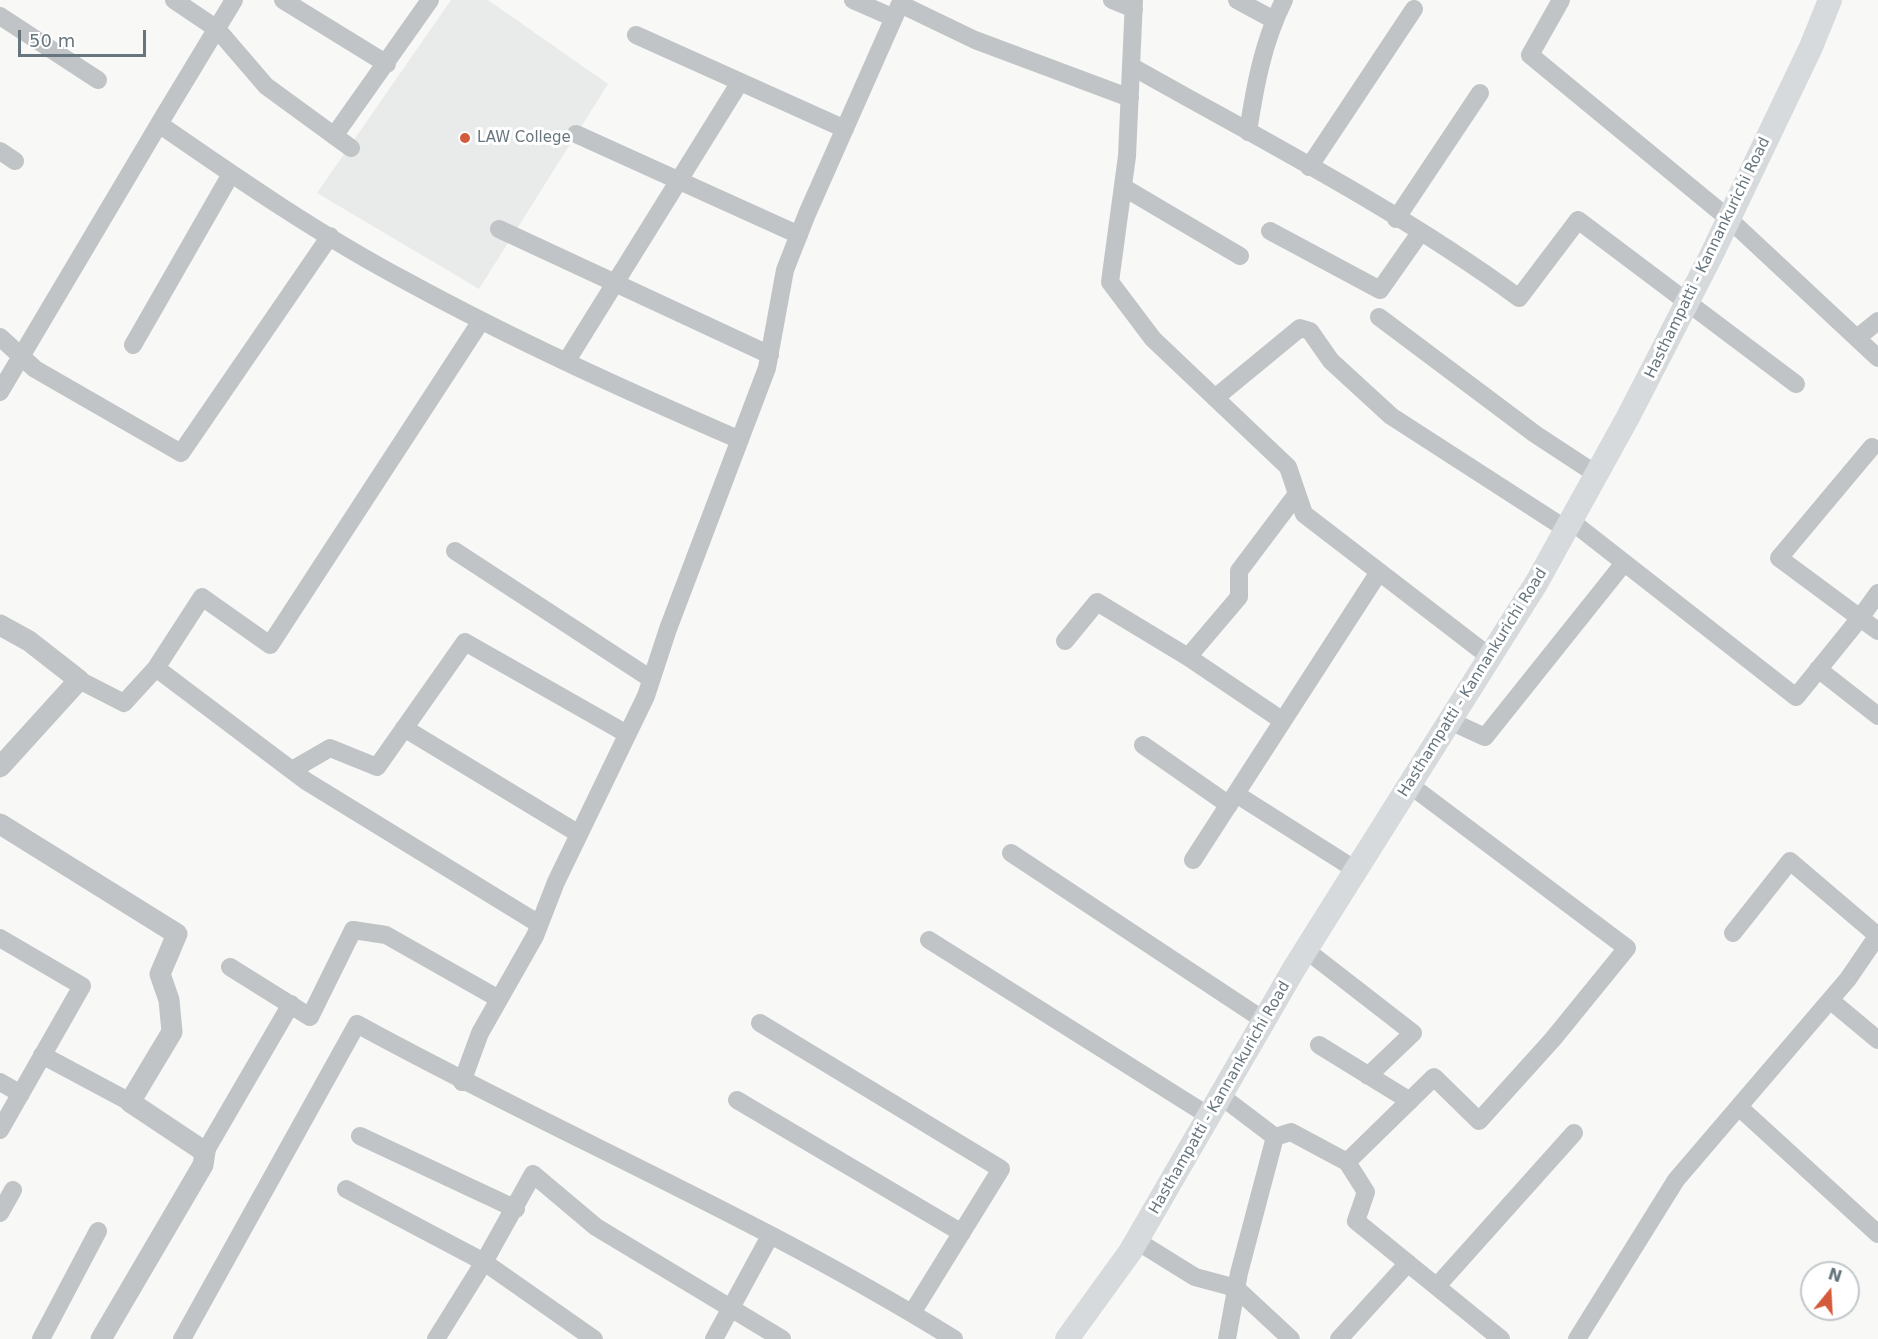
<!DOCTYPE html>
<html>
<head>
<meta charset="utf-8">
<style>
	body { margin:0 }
	#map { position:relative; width:1878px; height:1339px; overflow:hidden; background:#f8f8f6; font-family:"DejaVu Sans",sans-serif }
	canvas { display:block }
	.north { position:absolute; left:1800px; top:1261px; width:60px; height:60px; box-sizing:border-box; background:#fff; border:2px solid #c2c8cb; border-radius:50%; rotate:18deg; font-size:16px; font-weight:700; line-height:24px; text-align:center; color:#66757e }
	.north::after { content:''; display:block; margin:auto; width:21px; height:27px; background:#d35b3b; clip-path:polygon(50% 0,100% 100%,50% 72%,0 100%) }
	.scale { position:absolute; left:18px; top:30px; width:128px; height:27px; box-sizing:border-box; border:3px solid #66757e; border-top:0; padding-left:8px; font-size:18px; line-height:21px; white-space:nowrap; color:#66757e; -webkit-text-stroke:4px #fff; paint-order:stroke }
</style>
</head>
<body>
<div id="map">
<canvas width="1878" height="1339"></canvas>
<div class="north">N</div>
<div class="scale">50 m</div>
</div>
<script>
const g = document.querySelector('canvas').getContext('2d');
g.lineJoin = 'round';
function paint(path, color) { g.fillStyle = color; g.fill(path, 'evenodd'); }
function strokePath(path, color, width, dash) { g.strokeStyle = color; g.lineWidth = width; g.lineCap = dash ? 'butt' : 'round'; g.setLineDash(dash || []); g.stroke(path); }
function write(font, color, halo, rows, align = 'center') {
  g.font = font + ' "DejaVu Sans",sans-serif'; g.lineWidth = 6; g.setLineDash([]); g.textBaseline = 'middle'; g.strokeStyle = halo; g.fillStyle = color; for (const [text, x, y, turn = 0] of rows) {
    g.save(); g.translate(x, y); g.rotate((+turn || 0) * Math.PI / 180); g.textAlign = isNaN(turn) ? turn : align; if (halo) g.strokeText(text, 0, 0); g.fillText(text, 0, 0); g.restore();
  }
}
const built = new Path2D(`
	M 451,0 L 488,0 L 608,84 L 479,289 L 317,193 Z`);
const minor = new Path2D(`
	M 174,0 L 217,29 L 266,86 L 351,148
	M 234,0 L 159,124 C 240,180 321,236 408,282 C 516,341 627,391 740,440
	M 283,0 L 387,64
	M 853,0 L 894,18
	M 1112,0 L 1134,9
	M 1134,0 L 1127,156 L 1110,282 L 1153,339 L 1288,467 L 1304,514 L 1490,657
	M 1237,0 L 1274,20
	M 1561,0 L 1530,55 L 1729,219 L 1878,358
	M 0,16 L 98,80
	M 636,35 L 845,129
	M 1131,66 C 1260,139 1399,210 1519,298 L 1578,220 L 1796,384
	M 1248,132 C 1255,86 1263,42 1284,0
	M 576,134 L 799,235
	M 334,136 L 430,0
	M 0,151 L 15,161
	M 1309,167 L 1414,9
	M 1123,187 L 1240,256
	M 1396,219 L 1480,93
	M 499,229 L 770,355
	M 1270,231 L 1380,290 L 1420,233
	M 1379,317 L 1535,434 L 1596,474
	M 0,337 L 35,369 L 181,453 L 330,236
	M 1857,338 L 1878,321
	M 133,345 L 231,174
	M 566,362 L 740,82
	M 0,392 L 159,124
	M 1215,398 L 1300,328 L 1310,331 L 1331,361 L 1391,416 L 1566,529
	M 1571,521 L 1796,697 L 1860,618 L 1779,558 L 1872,447
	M 455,551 L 651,679
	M 1878,593 L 1860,618 L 1878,631
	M 1065,641 L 1097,602 L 1188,657 L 1239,597 L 1239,571 L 1297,494
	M 1188,657 L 1283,721
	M 156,668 L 202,597 L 270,645 L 481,321
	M 1818,669 L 1878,716
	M 79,680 L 124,703 L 156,668 L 306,781 L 539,924
	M 1450,721 L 1485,737 L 1624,563
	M 404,728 L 579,834
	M 1143,745 L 1229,805
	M 292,770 L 330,748 L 377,767 L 465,642 L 627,734
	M 1236,794 L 1356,870
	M 1011,853 L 1265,1021
	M 1193,860 L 1379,572
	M 1733,933 L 1790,861 L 1878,936
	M 0,938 L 82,986 L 0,1130
	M 929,940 L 1209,1116
	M 1306,950 L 1413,1033 L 1368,1076
	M 230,967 L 310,1017 L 353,930 L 386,935 L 499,999
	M 1830,1000 L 1878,1040
	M 760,1023 L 1001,1169 L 912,1313
	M 1319,1045 L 1410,1101
	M 42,1055 L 130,1102
	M 0,1082 L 21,1094
	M 462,1082 L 480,1033 L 535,936 L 556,882 L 646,696 L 668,629 L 767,368 L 785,270 L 807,214 L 900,4 L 975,40 L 1130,98
	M 1221,1096 L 1275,1137 L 1239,1273 L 1227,1339
	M 737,1100 L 962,1233
	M 1740,1108 L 1878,1234
	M 360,1136 L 516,1209
	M 1275,1137 L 1291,1132 L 1347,1162 L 1366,1192 L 1356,1221 L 1501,1339
	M 205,1152 L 291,1004
	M 1347,1162 L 1434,1077 L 1479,1121 L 1553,1039 L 1627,948 L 1410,785
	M 346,1189 L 484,1262 L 533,1174 L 596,1227 L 782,1339
	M 0,1213 L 13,1190
	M 1137,1241 L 1195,1277 L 1236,1288 L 1291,1339
	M 1437,1286 L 1574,1133
	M 41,1339 L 98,1231
	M 182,1339 L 357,1024 C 554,1132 763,1220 954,1339
	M 436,1339 L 484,1262 L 594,1339
	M 714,1339 L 770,1236
	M 1339,1339 L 1408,1263
	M 1577,1339 L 1676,1180 L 1848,979 L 1878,935`);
const tertiary = new Path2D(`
	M 0,625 L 29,641 L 79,680 L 0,767
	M 0,824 L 177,934 L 160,974 L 169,1000 L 172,1032 L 130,1102 L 205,1152 L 203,1165 L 101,1339`);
const secondary = new Path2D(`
	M 1067,1339 L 1130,1252 L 1295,967 L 1537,582 L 1628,417 L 1710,258 L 1811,47 L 1830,0`);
const markers = [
	[465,138,6,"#d35b3b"]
];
const poiNames = [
	["LAW College",477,138]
];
const streetNames = [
	["Hasthampatti - Kannankurichi Road",1708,258,-64],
	["Hasthampatti - Kannankurichi Road",1473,683,-58],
	["Hasthampatti - Kannankurichi Road",1220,1098,-60]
];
paint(built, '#e9eaea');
strokePath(minor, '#c0c4c7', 18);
strokePath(tertiary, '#c0c4c7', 21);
strokePath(secondary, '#d6dadd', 24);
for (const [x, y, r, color] of markers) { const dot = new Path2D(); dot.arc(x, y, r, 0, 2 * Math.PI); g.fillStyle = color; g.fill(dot); strokePath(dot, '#fff', 2); }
write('15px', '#66757e', '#fff', poiNames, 'left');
write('15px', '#66757e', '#fff', streetNames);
</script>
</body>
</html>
